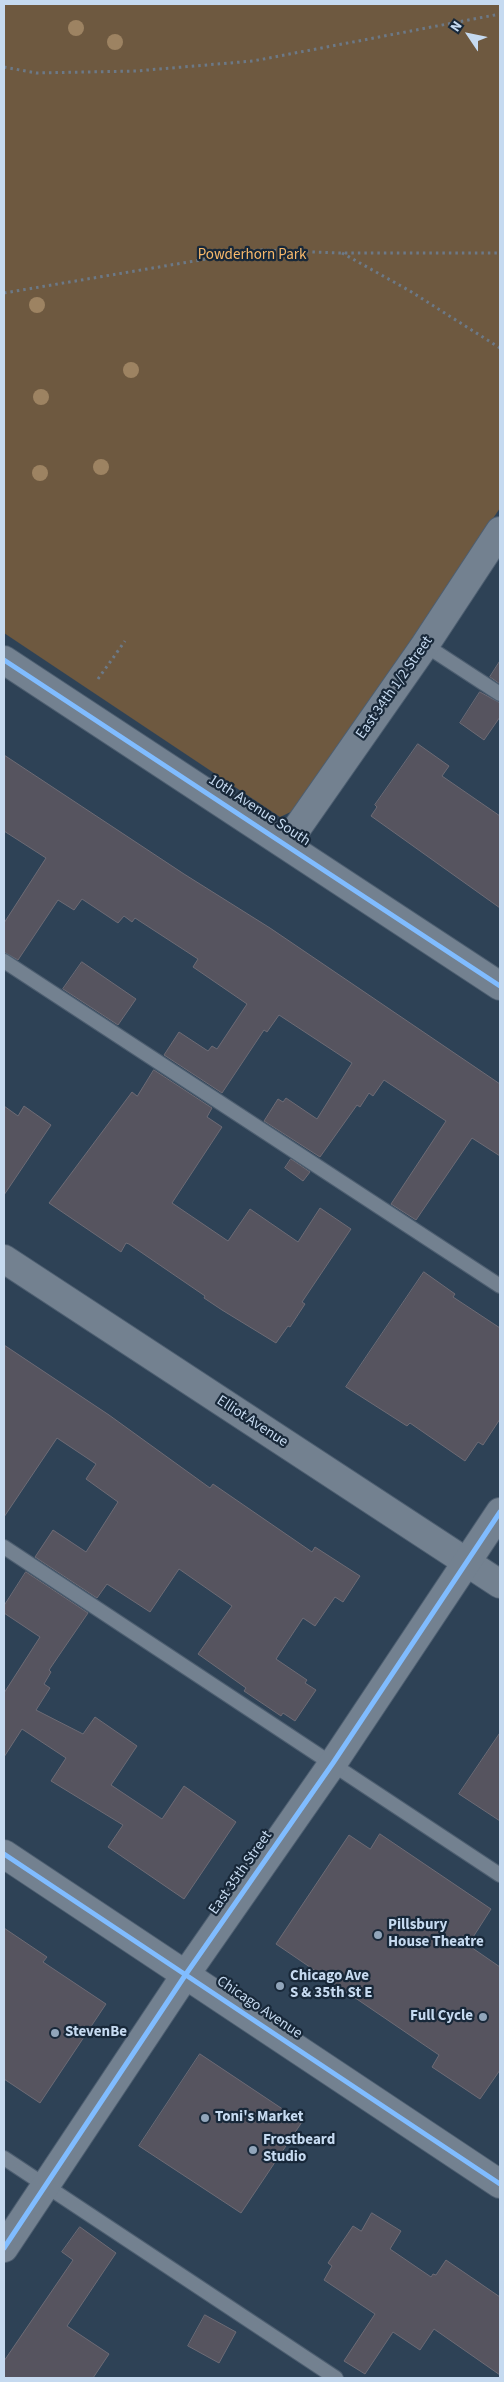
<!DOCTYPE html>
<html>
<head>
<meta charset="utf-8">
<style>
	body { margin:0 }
	#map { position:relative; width:504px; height:2382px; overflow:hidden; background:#2e4256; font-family:"Source Sans 3",sans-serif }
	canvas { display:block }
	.frame { position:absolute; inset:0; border:5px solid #c6daf0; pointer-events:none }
	.north { position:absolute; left:444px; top:10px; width:50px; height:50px; -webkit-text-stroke:4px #182839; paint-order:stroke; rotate:304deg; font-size:14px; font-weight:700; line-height:20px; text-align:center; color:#c6daf0 }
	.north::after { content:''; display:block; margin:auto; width:18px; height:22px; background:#c6daf0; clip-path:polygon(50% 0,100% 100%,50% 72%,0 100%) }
</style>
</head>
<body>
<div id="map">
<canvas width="504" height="2382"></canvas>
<div class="frame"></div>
<div class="north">N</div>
</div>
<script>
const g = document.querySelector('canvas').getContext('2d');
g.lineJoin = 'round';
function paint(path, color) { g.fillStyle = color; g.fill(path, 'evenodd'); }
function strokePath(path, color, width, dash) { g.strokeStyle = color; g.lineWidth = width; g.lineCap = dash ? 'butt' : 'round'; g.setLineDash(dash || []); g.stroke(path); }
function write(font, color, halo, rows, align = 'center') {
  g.font = font + ' "Source Sans 3",sans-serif'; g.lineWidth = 4.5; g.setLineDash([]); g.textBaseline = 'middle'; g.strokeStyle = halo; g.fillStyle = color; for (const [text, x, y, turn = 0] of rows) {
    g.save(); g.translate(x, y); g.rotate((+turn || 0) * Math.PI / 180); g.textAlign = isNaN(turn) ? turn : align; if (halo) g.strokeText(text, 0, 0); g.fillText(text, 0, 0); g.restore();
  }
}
const green = new Path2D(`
	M 4,4 L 500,4 L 500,508 L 299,808 L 280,817 L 4,633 Z`);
const building = new Path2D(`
	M 500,661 L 500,684 L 490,677 Z
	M 480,692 L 500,703 L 500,717 L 484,740 L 460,723 Z
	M 418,744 L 449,766 L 442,776 L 500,816 L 500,908 L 371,816 L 377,807 L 375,805 Z
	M 4,755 L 184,874 L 270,928 L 500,1084 L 500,1156 L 472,1138 L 416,1220 L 391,1204 L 446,1121 L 384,1080 L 373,1096 L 369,1093 L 360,1107 L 357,1105 L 320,1157 L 264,1121 L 278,1099 L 283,1102 L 286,1098 L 317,1119 L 352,1063 L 279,1015 L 267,1032 L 264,1030 L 222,1093 L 164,1055 L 179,1032 L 208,1051 L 212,1046 L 217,1049 L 247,1004 L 193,967 L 198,959 L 135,918 L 132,922 L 124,916 L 118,923 L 82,899 L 74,910 L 58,900 L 18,960 L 4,952 L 4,923 L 46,858 L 4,831 Z
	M 82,962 L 136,999 L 118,1025 L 63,989 Z
	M 154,1070 L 212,1108 L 207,1117 L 222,1127 L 172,1203 L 228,1241 L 250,1209 L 298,1242 L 320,1208 L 351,1229 L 302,1302 L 305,1304 L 290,1327 L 288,1326 L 276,1343 L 222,1310 L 204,1298 L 205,1296 L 129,1244 L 126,1243 L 121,1252 L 49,1203 L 132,1092 L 137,1096 Z
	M 4,1106 L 18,1116 L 24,1106 L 51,1125 L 4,1195 Z
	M 291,1159 L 310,1172 L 303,1181 L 285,1168 Z
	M 424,1272 L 455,1294 L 453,1297 L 500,1328 L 500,1419 L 483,1445 L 478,1442 L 465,1461 L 410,1423 L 407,1426 L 346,1387 Z
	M 4,1345 L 109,1415 L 210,1488 L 213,1484 L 312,1552 L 315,1547 L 360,1576 L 343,1602 L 335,1597 L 315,1626 L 303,1618 L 276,1659 L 307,1680 L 305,1683 L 316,1690 L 295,1721 L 283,1713 L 281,1716 L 244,1691 L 246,1688 L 198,1654 L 232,1606 L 179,1569 L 150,1612 L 107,1584 L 97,1598 L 35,1557 L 53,1530 L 86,1552 L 118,1502 L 86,1479 L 96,1464 L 57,1438 L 4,1517 Z
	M 26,1572 L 88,1613 L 49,1670 L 51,1672 L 44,1684 L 50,1688 L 36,1710 L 83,1734 L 95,1717 L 137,1746 L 111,1785 L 162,1819 L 184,1786 L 236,1822 L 184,1899 L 108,1847 L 123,1825 L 51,1781 L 66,1758 L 22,1729 L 4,1757 L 4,1693 L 40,1637 L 4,1613 L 4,1606 Z
	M 500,1733 L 500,1821 L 459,1794 Z
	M 380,1834 L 491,1909 L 468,1945 L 500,1967 L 500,2070 L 480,2099 L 432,2067 L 439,2055 L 276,1944 L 349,1835 L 370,1849 Z
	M 4,1928 L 47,1957 L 43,1962 L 106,2004 L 40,2103 L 4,2079 Z
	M 200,2054 L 302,2122 L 241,2213 L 139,2146 Z
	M 372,2213 L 401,2231 L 390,2249 L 431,2277 L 433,2274 L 436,2275 L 446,2260 L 500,2297 L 500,2375 L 434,2329 L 420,2350 L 393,2332 L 365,2374 L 344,2361 L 375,2314 L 324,2280 L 332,2266 L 328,2263 L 353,2226 L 361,2231 Z
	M 80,2227 L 116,2253 L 67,2326 L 109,2354 L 93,2378 L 4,2378 L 4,2361 L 73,2260 L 62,2252 Z
	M 205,2315 L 236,2332 L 219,2363 L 188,2346 Z`);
const path = new Path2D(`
	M 4,67 L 36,73 L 136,71 L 253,61 L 500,14
	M 342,253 L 410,291 L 500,348
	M 4,293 L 260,250 L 341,253 L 500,253
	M 98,679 L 125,641`);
const service = new Path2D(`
	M 425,645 L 500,694
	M 4,961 L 500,1286
	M 4,1547 L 500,1875
	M 4,2158 L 336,2378`);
const minor = new Path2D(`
	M 4,660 L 500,986
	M 286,844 L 425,645 L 500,531
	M 4,1259 L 500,1584`);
const tertiary = new Path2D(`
	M 4,1854 L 500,2184
	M 4,2248 L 186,1974 L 333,1763 L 500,1512`);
const cycleway = new Path2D(`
	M 4,660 L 500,986
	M 4,1854 L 500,2184
	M 4,2248 L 186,1974 L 333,1763 L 500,1512`);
const trees = [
	[76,28],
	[115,42],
	[37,305],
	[131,370],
	[41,397],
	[101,467],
	[40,473]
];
const markers = [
	[378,1935,5,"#91a5ba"],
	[280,1986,5,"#91a5ba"],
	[483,2017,5,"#91a5ba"],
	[55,2033,5,"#91a5ba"],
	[205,2118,5,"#91a5ba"],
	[253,2150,5,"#91a5ba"]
];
const parkNames = [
	["Powderhorn Park",252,256]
];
const streetNames = [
	["East 34th 1/2 Street",395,688,-55],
	["10th Avenue South",259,811,33],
	["Elliot Avenue",252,1422,33],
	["East 35th Street",241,1873,-55],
	["Chicago Avenue",259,2008,34]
];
const poiNames = [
	["Pillsbury",388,1926],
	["House Theatre",388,1943],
	["Chicago Ave",290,1977],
	["S & 35th St E",290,1994],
	["Full Cycle",473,2017,"right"],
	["StevenBe",65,2033],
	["Toni's Market",215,2118],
	["Frostbeard",263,2141],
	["Studio",263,2158]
];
paint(green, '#6e5940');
paint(building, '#56545f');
strokePath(building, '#6d6b75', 1);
strokePath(service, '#4d5e70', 16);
strokePath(minor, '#4d5e70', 30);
strokePath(tertiary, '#4d5e70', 30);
strokePath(path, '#6c7987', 3, [2.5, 4]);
strokePath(service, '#738190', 14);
strokePath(minor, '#738190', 28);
strokePath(tertiary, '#738190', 28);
strokePath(cycleway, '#80bcff', 5);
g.fillStyle = '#9d8362';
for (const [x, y] of trees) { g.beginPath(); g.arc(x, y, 8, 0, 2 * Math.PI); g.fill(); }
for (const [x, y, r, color] of markers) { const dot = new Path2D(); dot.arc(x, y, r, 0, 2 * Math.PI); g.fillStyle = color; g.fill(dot); strokePath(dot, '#182839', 2); }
write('15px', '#f8b96b', '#182839', parkNames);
write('15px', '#c6daf0', '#182839', streetNames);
write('bold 15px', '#c6daf0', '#182839', poiNames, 'left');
</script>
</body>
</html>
